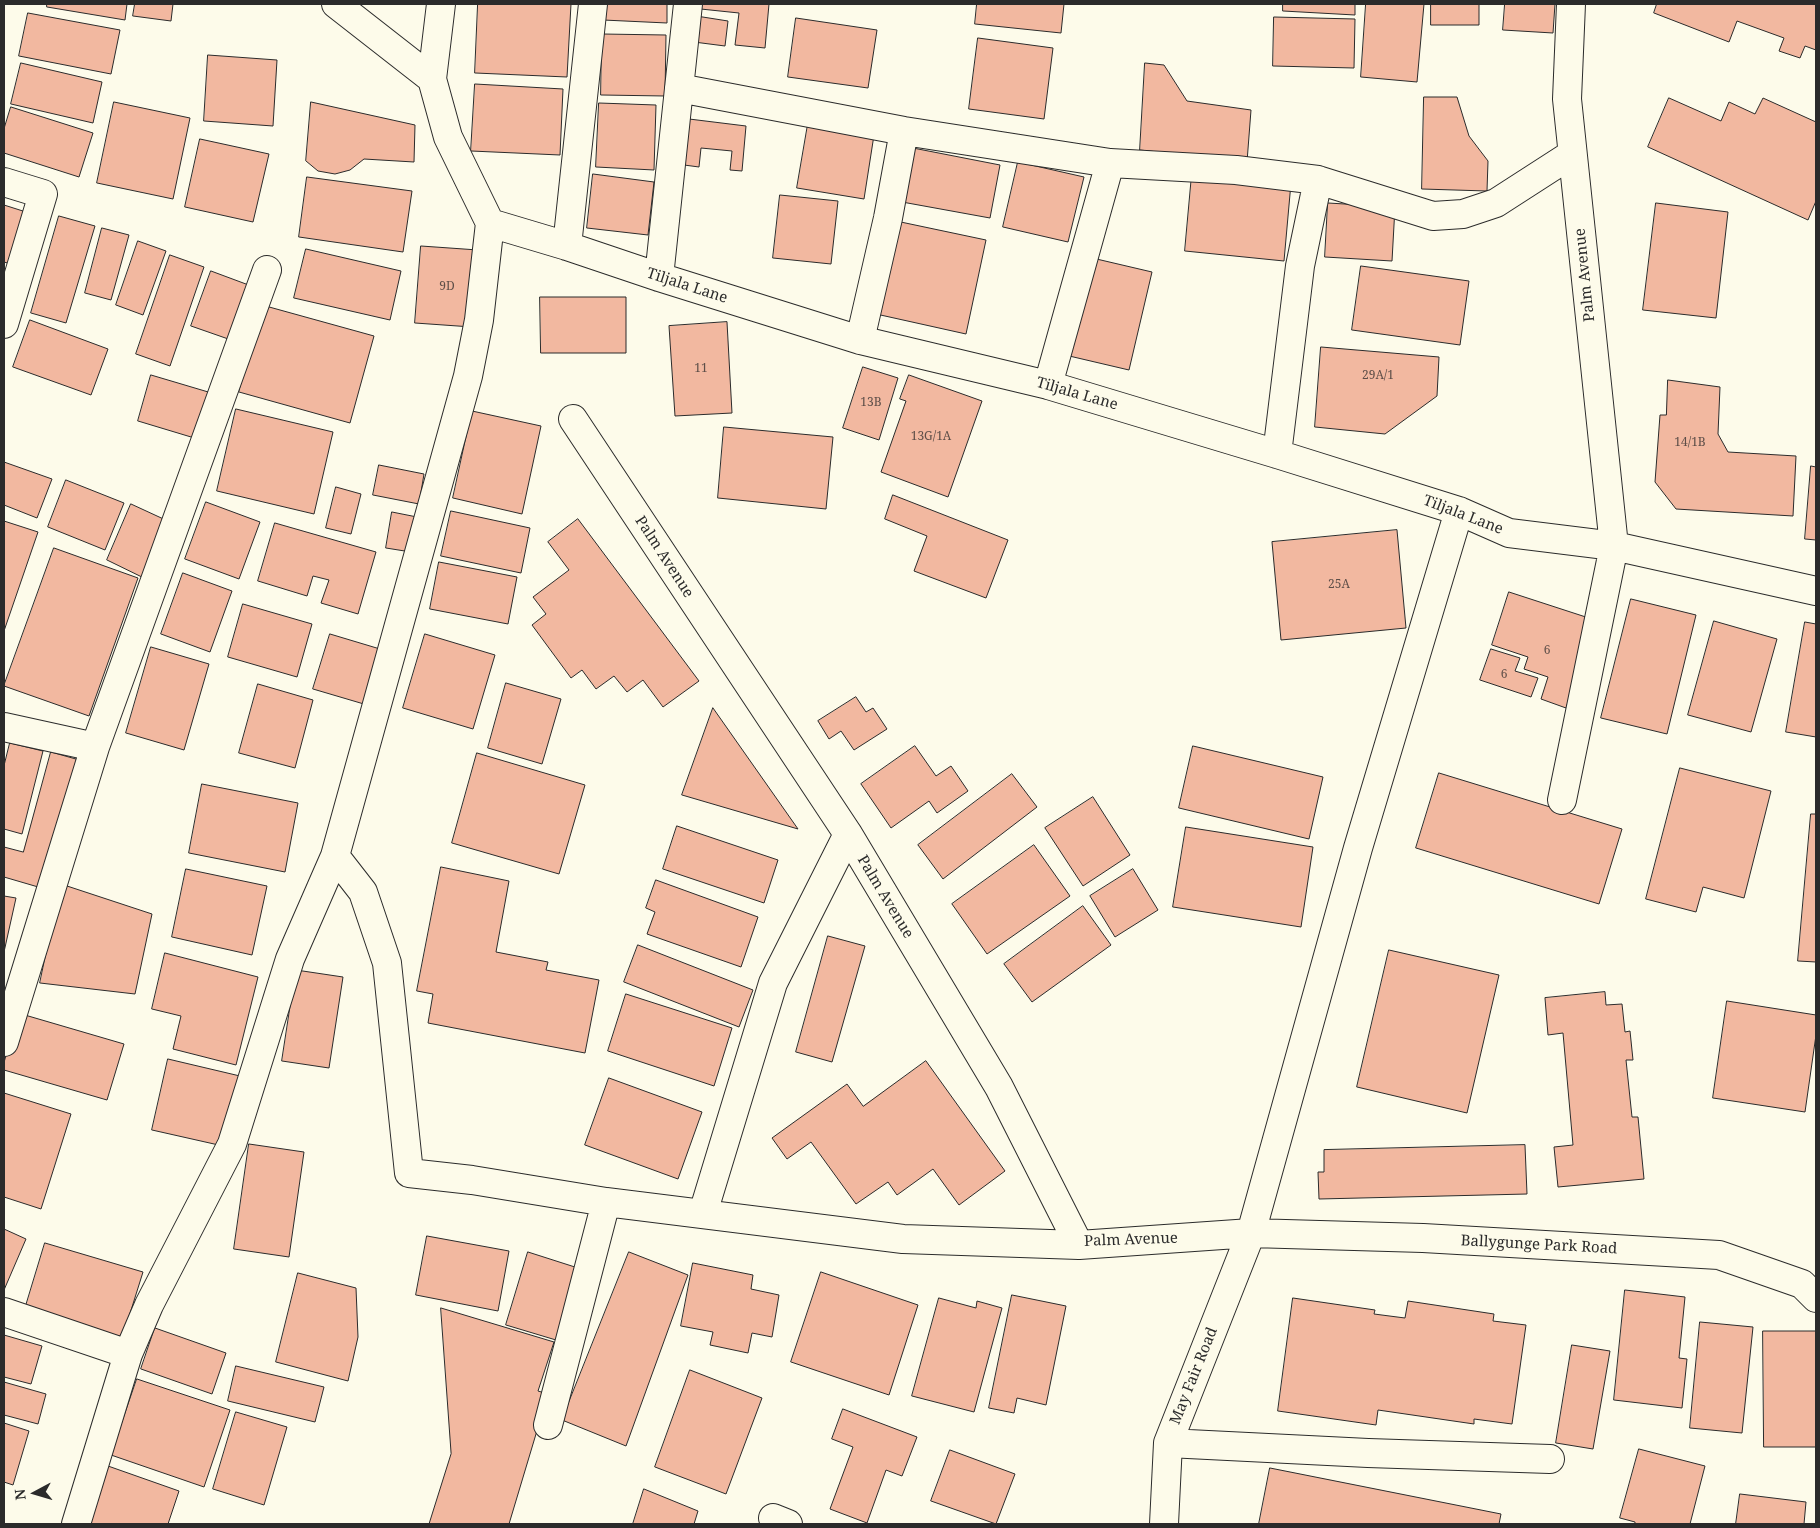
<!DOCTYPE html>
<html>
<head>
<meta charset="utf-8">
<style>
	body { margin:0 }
	#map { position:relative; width:1820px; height:1528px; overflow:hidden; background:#fdfbea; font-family:"Noto Serif",serif }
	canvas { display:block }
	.frame { position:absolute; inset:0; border:5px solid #2b2b2b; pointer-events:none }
	.north { position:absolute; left:10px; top:1468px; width:50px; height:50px; -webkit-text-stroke:4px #fdfbea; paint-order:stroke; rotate:264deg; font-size:14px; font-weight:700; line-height:20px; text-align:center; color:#2b2b2b }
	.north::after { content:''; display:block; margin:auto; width:18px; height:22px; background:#2b2b2b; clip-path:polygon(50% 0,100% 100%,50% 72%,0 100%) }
</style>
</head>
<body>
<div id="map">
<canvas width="1820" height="1528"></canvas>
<div class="frame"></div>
<div class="north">N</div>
</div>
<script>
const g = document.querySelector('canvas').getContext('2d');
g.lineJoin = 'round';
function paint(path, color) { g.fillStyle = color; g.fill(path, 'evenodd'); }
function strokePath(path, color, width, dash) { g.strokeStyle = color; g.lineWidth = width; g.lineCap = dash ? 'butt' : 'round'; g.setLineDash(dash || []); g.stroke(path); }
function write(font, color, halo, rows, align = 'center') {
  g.font = font + ' "Noto Serif",serif'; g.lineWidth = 4; g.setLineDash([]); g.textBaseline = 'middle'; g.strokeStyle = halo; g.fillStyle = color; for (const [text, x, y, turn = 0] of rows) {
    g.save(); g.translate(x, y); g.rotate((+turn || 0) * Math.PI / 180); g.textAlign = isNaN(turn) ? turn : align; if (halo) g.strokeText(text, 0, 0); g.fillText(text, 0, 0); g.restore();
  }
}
const building = new Path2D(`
	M 47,4 L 127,4 L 125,20 L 47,7 Z
	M 135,4 L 173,4 L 171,21 L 133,16 Z
	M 478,4 L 571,4 L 567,77 L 475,73 Z
	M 604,4 L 667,4 L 667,23 L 603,20 Z
	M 691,4 L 769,4 L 765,48 L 735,45 L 739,13 L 691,8 Z
	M 977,4 L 1064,4 L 1061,33 L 975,24 Z
	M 1283,4 L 1355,4 L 1355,15 L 1283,11 Z
	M 1366,4 L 1424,4 L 1417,82 L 1361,77 Z
	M 1431,4 L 1479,4 L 1479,25 L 1431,25 Z
	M 1505,4 L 1555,4 L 1553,33 L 1503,30 Z
	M 1657,4 L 1816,4 L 1816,50 L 1805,46 L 1800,58 L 1779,51 L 1784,38 L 1737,21 L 1729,42 L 1654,13 Z
	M 28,13 L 120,30 L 111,74 L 19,56 Z
	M 690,15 L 728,21 L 725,46 L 686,41 Z
	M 1274,17 L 1355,19 L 1354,68 L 1273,66 Z
	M 796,18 L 877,30 L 868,88 L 788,77 Z
	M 602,34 L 666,35 L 665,96 L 601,95 Z
	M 978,38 L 1053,48 L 1044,119 L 969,109 Z
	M 208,55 L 277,60 L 273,126 L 204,121 Z
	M 21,63 L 102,82 L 93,123 L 11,104 Z
	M 1145,63 L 1164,65 L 1187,101 L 1251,110 L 1247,162 L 1140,150 Z
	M 475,84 L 563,89 L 560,155 L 471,151 Z
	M 1424,97 L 1457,97 L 1469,136 L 1488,161 L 1487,191 L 1422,189 Z
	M 1669,98 L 1721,121 L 1729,102 L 1755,114 L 1763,98 L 1816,122 L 1816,201 L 1808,220 L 1648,147 Z
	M 114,102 L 190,118 L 173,199 L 97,183 Z
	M 311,102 L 415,125 L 414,162 L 364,159 L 350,170 L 335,174 L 318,171 L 306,161 Z
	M 599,103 L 656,105 L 654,170 L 596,167 Z
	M 11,107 L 93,133 L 79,177 L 4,153 L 4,129 Z
	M 689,119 L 746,126 L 742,171 L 730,170 L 732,151 L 701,148 L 699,167 L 684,165 Z
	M 808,124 L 874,135 L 864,199 L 797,188 Z
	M 200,139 L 269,154 L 253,222 L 185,207 Z
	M 913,148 L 1000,165 L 990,218 L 902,202 Z
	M 1018,162 L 1084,177 L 1068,242 L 1003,227 Z
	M 593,174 L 654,182 L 648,235 L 587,228 Z
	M 1192,174 L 1291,183 L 1284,261 L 1185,251 Z
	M 307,177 L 412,191 L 403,252 L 299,237 Z
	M 780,195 L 838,201 L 831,264 L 773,258 Z
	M 1328,203 L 1395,207 L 1392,261 L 1325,257 Z
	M 1656,203 L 1728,212 L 1716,318 L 1643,310 Z
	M 4,205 L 26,212 L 11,264 L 4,262 Z
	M 59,216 L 95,226 L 66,323 L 31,313 Z
	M 896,221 L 986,240 L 966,334 L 876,314 Z
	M 102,228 L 129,235 L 111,300 L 85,293 Z
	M 138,241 L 166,251 L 143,315 L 116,305 Z
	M 421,246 L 478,250 L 472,327 L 415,323 Z
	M 306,249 L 401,271 L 390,320 L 294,298 Z
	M 170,255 L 204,267 L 170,366 L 136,354 Z
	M 1088,257 L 1152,272 L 1129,370 L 1065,355 Z
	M 1361,266 L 1469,281 L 1460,345 L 1352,330 Z
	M 211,271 L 254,287 L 234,341 L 191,326 Z
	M 540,297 L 626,297 L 626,353 L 541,353 Z
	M 262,305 L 374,336 L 350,423 L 239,392 Z
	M 30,320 L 108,349 L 91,395 L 13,367 Z
	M 727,322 L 732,413 L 675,416 L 669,326 Z
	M 1321,347 L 1439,357 L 1437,396 L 1385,434 L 1315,427 Z
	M 863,367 L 898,378 L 879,440 L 843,428 Z
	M 151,375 L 215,394 L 201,440 L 138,421 Z
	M 909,375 L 982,401 L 948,497 L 881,472 L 906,401 L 900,399 Z
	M 1668,380 L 1720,387 L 1718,434 L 1728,452 L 1796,456 L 1793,516 L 1676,509 L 1655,482 L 1660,415 L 1666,415 Z
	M 236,409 L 333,432 L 314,514 L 217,491 Z
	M 472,411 L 541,426 L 522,514 L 453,498 Z
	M 724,427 L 833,437 L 826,509 L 718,498 Z
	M 4,462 L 52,479 L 37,518 L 4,505 Z
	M 379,465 L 424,474 L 419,504 L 373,495 Z
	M 1811,466 L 1816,467 L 1816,540 L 1805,539 Z
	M 66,480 L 124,503 L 105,550 L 48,527 Z
	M 336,487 L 361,494 L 351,534 L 326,528 Z
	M 893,495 L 1008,540 L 986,598 L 914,571 L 927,536 L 885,519 Z
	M 206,502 L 260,522 L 239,579 L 185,559 Z
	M 131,504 L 170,522 L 148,580 L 107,560 Z
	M 451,511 L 530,528 L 521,573 L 441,556 Z
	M 392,512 L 417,517 L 411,552 L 386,548 Z
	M 578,519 L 699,681 L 663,707 L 643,680 L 627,692 L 614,676 L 596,689 L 582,670 L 571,678 L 532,625 L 546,614 L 533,597 L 569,570 L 548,542 Z
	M 4,521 L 38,532 L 4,631 Z
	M 275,523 L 376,552 L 358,614 L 321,603 L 329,580 L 313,576 L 307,596 L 258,581 Z
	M 1397,530 L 1406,628 L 1281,640 L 1272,542 Z
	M 54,548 L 138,578 L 89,716 L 4,686 Z
	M 439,562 L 517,577 L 508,624 L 430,609 Z
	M 183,573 L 232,591 L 210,652 L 161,634 Z
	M 1509,592 L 1595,620 L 1566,708 L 1541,699 L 1548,677 L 1524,669 L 1528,657 L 1492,645 Z
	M 1631,599 L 1696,615 L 1667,734 L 1601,718 Z
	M 243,604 L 312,624 L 297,677 L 228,657 Z
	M 1714,621 L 1777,639 L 1751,732 L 1688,715 Z
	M 1805,622 L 1816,624 L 1816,737 L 1786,732 Z
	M 330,634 L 390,652 L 374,707 L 313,689 Z
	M 425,634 L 495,655 L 473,729 L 403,708 Z
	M 151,647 L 209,664 L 184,750 L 126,733 Z
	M 1491,649 L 1520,658 L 1515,671 L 1538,678 L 1531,697 L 1480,680 Z
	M 506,683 L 561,699 L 542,764 L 488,748 Z
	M 258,684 L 313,700 L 295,768 L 239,753 Z
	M 856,697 L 866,712 L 873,708 L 887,729 L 854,750 L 841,731 L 829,739 L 818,721 Z
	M 713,708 L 798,829 L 682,795 Z
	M 10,743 L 43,751 L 22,834 L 4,829 L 4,766 Z
	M 915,746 L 936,776 L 951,766 L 968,791 L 937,813 L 929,801 L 891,828 L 861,784 Z
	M 1193,746 L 1323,777 L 1309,839 L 1179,808 Z
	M 51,752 L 83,761 L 45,889 L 4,877 L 4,847 L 23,852 Z
	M 477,753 L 585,785 L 559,874 L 452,843 Z
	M 1680,768 L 1771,791 L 1744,898 L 1703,887 L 1696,912 L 1646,899 Z
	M 1439,773 L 1622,829 L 1599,904 L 1416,848 Z
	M 1012,774 L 1037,807 L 943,879 L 918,845 Z
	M 202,784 L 298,803 L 285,872 L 189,853 Z
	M 1093,797 L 1130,855 L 1083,886 L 1045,828 Z
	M 1811,814 L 1816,814 L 1816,962 L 1798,961 Z
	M 677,826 L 778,860 L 764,903 L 663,869 Z
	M 1186,827 L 1313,847 L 1301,927 L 1173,907 Z
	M 1034,845 L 1070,896 L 987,954 L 952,904 Z
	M 441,867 L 509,881 L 496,952 L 548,962 L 546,970 L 599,980 L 585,1053 L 428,1023 L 433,994 L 417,991 Z
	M 186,869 L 267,886 L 252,955 L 172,937 Z
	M 1133,869 L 1158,910 L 1115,937 L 1090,896 Z
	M 656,880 L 758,917 L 741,967 L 647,934 L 655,912 L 646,908 Z
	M 61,884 L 152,914 L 135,994 L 40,983 Z
	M 4,896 L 16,898 L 4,952 Z
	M 1083,906 L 1111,945 L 1032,1002 L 1004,964 Z
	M 828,936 L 865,946 L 832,1062 L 796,1052 Z
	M 638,945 L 753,990 L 739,1027 L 624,982 Z
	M 1389,950 L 1499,975 L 1467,1113 L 1357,1087 Z
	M 165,953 L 258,977 L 236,1065 L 173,1049 L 181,1016 L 152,1009 Z
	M 296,970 L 343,977 L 329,1068 L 282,1061 Z
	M 1605,992 L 1606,1005 L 1622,1004 L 1625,1032 L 1630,1031 L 1633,1060 L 1626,1060 L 1632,1117 L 1638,1117 L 1644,1179 L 1558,1187 L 1554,1147 L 1573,1145 L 1563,1033 L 1548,1035 L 1545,998 Z
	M 626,994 L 732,1028 L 714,1086 L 608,1051 Z
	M 1727,1001 L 1816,1015 L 1816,1035 L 1805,1112 L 1713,1098 Z
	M 18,1013 L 124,1044 L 107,1100 L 4,1070 L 4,1063 Z
	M 168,1059 L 240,1076 L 223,1146 L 152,1130 Z
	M 926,1061 L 1005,1171 L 959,1205 L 933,1169 L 897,1195 L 888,1182 L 856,1204 L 811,1142 L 787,1159 L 772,1138 L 847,1084 L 863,1106 Z
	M 609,1078 L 702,1112 L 678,1179 L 585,1145 Z
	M 4,1093 L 71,1114 L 41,1209 L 4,1197 Z
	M 249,1144 L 304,1152 L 289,1257 L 234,1249 Z
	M 1525,1145 L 1527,1194 L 1319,1199 L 1318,1172 L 1324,1172 L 1324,1150 Z
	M 4,1229 L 26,1239 L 4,1290 Z
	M 427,1236 L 509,1251 L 498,1311 L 416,1295 Z
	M 45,1243 L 143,1272 L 122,1339 L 25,1309 Z
	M 528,1252 L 578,1268 L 556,1340 L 506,1325 Z
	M 629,1252 L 688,1275 L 626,1446 L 562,1420 Z
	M 693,1263 L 753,1275 L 751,1289 L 779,1295 L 772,1337 L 752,1333 L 748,1353 L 710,1345 L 713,1332 L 681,1326 Z
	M 821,1272 L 918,1305 L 889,1395 L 791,1362 Z
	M 298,1273 L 356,1288 L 358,1337 L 348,1381 L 276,1362 Z
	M 1625,1290 L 1685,1297 L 1679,1358 L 1687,1359 L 1682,1408 L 1614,1400 Z
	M 1012,1295 L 1066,1306 L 1046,1405 L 1017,1398 L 1014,1413 L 989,1408 Z
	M 939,1298 L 976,1308 L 977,1301 L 1002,1308 L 974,1412 L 912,1396 Z
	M 1293,1298 L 1375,1310 L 1374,1314 L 1405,1318 L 1408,1301 L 1494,1314 L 1493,1321 L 1526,1325 L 1512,1424 L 1474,1419 L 1474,1424 L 1378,1410 L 1376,1425 L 1278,1411 Z
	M 441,1308 L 554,1342 L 538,1391 L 548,1394 L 509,1524 L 429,1524 L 451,1454 Z
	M 1700,1322 L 1753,1327 L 1742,1433 L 1690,1428 Z
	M 155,1328 L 226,1353 L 212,1394 L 141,1369 Z
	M 1763,1331 L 1816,1331 L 1816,1447 L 1764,1447 Z
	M 4,1335 L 42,1346 L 31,1384 L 4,1377 Z
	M 1572,1345 L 1610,1351 L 1593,1449 L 1556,1443 Z
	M 236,1366 L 324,1387 L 315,1422 L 228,1401 Z
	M 690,1370 L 762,1398 L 726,1494 L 655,1467 Z
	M 137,1379 L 230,1410 L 204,1487 L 111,1455 Z
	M 4,1382 L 46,1394 L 38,1424 L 4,1415 Z
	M 843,1409 L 917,1437 L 902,1476 L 886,1470 L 867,1523 L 830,1509 L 853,1447 L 832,1439 Z
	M 236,1412 L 287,1427 L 264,1505 L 213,1489 Z
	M 4,1423 L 29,1431 L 13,1485 L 4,1482 Z
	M 1639,1449 L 1705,1466 L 1690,1524 L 1635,1524 L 1635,1522 L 1620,1518 Z
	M 950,1450 L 1015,1474 L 996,1524 L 931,1501 Z
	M 108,1466 L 179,1491 L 168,1524 L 88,1524 Z
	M 1270,1468 L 1501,1514 L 1499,1524 L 1259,1524 Z
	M 644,1489 L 698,1511 L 694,1524 L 633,1524 Z
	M 1740,1494 L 1806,1502 L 1804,1524 L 1736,1524 Z`);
const minor = new Path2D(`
	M 336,4 L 432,79 L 448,137 L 490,223 L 567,246 L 659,277 L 860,340 L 1048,385 L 1277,454 L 1459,511 L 1509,533 L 1614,546 L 1816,591
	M 432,79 L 441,4
	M 679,88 L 904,131 L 1110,163 L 1236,170 L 1318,180 L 1433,216 L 1463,214 L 1496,203 L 1572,154
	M 4,182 L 43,194 L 4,324
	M 567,246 L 593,4
	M 659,277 L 688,4
	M 860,340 L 888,218 L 904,131
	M 1048,385 L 1110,163
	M 573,419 L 848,834 L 999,1087 L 1079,1245 L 1251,1233 L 1423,1238 L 1719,1255 L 1802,1284 L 1816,1298
	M 1277,454 L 1300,266 L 1318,180
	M 4,727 L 95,747
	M 1562,800 L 1614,546 L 1567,99 L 1571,4
	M 335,856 L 363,892 L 387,963 L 409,1173 L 472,1180 L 606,1202 L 903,1239 L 1079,1245
	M 4,1042 L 95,747 L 267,270
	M 703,1213 L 773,983 L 848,834
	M 4,1312 L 128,1354
	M 548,1425 L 606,1202
	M 1168,1443 L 1368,1453 L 1550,1459
	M 773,1518 L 788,1524
	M 76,1524 L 128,1354 L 149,1305 L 232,1144 L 290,959 L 335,856 L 468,376 L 479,320 L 490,223
	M 1164,1524 L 1168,1443 L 1251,1233 L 1358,848 L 1459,511`);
const numberNames = [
	["9D",447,287],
	["11",701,369],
	["29A/1",1378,376],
	["13B",871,403],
	["13G/1A",931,437],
	["14/1B",1690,443],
	["25A",1339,585],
	["6",1547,651],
	["6",1504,675]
];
const streetNames = [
	["Palm Avenue",1585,275,-96],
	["Tiljala Lane",687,286,18],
	["Tiljala Lane",1077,394,16],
	["Tiljala Lane",1463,515,21],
	["Palm Avenue",664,557,57],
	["Palm Avenue",885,897,59],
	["Palm Avenue",1131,1240,-2],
	["Ballygunge Park Road",1539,1245,3],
	["May Fair Road",1194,1376,-68]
];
paint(building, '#f2b8a0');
strokePath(building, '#2b2b2b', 1);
strokePath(minor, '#2b2b2b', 30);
strokePath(minor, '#fdfbea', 28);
write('12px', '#5d4e48', null, numberNames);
write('15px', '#2b2b2b', '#fdfbea', streetNames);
</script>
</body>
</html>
